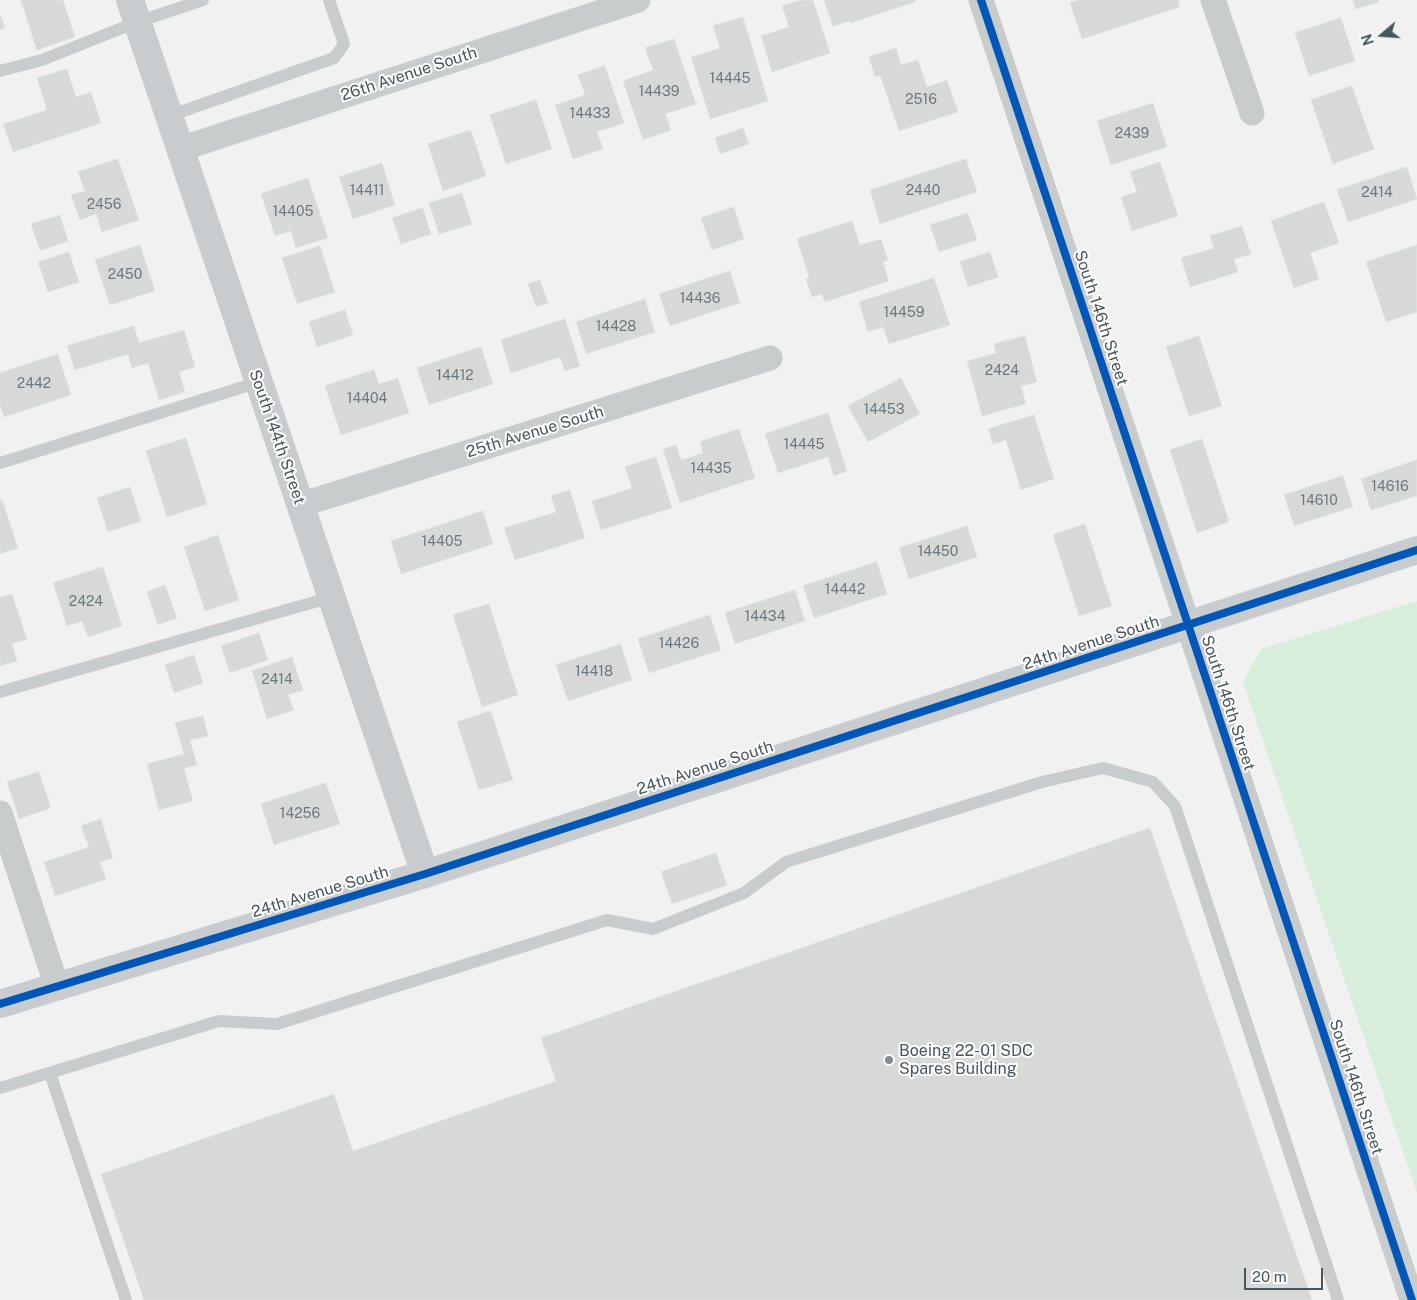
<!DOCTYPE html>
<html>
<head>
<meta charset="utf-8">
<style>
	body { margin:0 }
	#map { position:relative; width:1417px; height:1300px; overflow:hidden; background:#f1f1f1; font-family:"Public Sans",sans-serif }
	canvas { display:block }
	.north { position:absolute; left:1357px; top:10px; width:50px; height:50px; -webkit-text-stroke:4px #fff; paint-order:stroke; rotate:252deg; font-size:14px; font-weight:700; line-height:20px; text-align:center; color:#49565b }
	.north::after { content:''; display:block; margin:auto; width:18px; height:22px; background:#49565b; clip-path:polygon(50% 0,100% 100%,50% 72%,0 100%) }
	.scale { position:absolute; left:1244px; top:1268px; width:79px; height:22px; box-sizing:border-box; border:2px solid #49565b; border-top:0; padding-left:6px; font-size:15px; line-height:18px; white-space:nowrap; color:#49565b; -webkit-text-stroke:4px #fff; paint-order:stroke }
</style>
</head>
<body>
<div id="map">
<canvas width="1417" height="1300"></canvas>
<div class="north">N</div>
<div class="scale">20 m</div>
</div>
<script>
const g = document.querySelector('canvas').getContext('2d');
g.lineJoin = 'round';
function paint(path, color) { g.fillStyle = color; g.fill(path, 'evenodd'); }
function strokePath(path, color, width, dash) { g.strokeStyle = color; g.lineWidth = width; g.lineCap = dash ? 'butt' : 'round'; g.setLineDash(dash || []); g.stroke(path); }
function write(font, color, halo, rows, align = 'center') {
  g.font = font + ' "Public Sans",sans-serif'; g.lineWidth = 4; g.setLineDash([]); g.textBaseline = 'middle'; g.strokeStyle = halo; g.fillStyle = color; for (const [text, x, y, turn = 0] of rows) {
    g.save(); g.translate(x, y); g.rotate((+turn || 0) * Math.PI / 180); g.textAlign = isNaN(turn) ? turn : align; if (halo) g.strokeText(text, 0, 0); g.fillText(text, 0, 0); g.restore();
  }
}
const green = new Path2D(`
	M 1417,601 L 1417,1193 L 1243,682 L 1261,649 Z`);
const building = new Path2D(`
	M 21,0 L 63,0 L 75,37 L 37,50 Z
	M 801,0 L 813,0 L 830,53 L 772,72 L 761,36 L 789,27 L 782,6 Z
	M 824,0 L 915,0 L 915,2 L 851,23 L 850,21 L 833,26 Z
	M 1080,0 L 1178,0 L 1180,7 L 1082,39 L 1070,3 Z
	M 1353,0 L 1378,0 L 1379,2 L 1356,9 Z
	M 0,14 L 5,28 L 0,30 Z
	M 743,17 L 768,101 L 710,119 L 691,57 L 720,48 L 713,26 Z
	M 1341,18 L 1355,61 L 1309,76 L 1295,33 Z
	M 674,39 L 696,104 L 665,114 L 671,130 L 643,140 L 623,81 L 653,70 L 645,48 Z
	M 896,48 L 901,65 L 918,60 L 927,87 L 947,80 L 958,112 L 899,131 L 880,75 L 875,77 L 869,57 Z
	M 605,66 L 624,123 L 597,132 L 603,149 L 573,159 L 555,105 L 585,95 L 578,75 Z
	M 67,69 L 76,97 L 91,92 L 101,123 L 13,152 L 3,124 L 47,110 L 37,78 Z
	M 1352,86 L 1374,149 L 1333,164 L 1311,100 Z
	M 536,100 L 552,149 L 506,164 L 490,115 Z
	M 1153,103 L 1167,147 L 1111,165 L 1097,121 Z
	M 743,128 L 749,144 L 720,154 L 715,138 Z
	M 471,130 L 486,176 L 443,191 L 428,144 Z
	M 118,159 L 139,220 L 102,232 L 96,214 L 80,220 L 71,195 L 85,191 L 78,172 Z
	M 966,159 L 977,192 L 880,224 L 870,190 Z
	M 1160,162 L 1178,216 L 1132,231 L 1121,197 L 1137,192 L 1130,172 Z
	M 382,163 L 395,205 L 353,219 L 339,177 Z
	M 1407,167 L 1417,199 L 1348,222 L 1337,190 Z
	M 308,178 L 328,238 L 296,248 L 291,231 L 275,236 L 261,194 Z
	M 462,193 L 472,224 L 439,234 L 429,203 Z
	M 1324,202 L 1339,243 L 1310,253 L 1319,279 L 1294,288 L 1271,221 Z
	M 734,207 L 744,239 L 712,250 L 701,218 Z
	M 423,208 L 431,234 L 401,244 L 392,218 Z
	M 968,213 L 977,240 L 939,252 L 930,225 Z
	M 60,215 L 68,241 L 40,251 L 31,224 Z
	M 852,221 L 860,245 L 881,239 L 888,260 L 883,262 L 889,281 L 825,302 L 822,294 L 812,297 L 806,279 L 809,277 L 797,239 Z
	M 1242,226 L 1251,254 L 1234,259 L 1238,272 L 1190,287 L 1181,258 L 1214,248 L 1210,236 Z
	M 140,245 L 155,291 L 110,305 L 95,260 Z
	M 1417,245 L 1417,312 L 1386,322 L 1366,262 Z
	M 320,246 L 335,292 L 297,304 L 282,258 Z
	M 69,252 L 79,282 L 48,292 L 38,262 Z
	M 990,252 L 998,277 L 968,287 L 960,262 Z
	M 730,271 L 740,303 L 670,326 L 659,294 Z
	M 934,278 L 950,325 L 889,344 L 883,327 L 868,332 L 859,302 Z
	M 540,280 L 548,303 L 536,307 L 528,284 Z
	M 645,299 L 655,332 L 586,354 L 576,322 Z
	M 345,310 L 353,335 L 317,347 L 309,322 Z
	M 565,319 L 580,366 L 565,371 L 560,357 L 511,373 L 501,340 Z
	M 134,326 L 139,343 L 184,330 L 195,367 L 179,372 L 185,392 L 159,400 L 148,363 L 132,368 L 128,354 L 75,370 L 67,346 Z
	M 1025,336 L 1037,382 L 1021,386 L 1026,404 L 982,416 L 967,361 L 996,353 L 994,344 Z
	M 1199,336 L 1222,406 L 1189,416 L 1166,347 Z
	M 481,347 L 493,384 L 429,405 L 417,368 Z
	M 58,354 L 71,395 L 4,417 L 0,406 L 0,373 Z
	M 374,370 L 379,384 L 398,378 L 409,413 L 341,435 L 325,386 Z
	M 901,378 L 920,414 L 868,442 L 848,406 Z
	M 828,413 L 847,471 L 834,476 L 828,457 L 778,473 L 765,434 Z
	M 1034,415 L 1054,479 L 1021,490 L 1006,440 L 993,444 L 988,429 Z
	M 739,429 L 755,478 L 680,503 L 663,449 L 676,445 L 681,460 L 703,453 L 700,442 Z
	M 186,438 L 207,504 L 167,517 L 146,451 Z
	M 1202,439 L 1229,522 L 1197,533 L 1170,450 Z
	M 656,457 L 672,508 L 601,530 L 592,501 L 632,488 L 625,467 Z
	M 1417,460 L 1417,496 L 1371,510 L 1361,479 Z
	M 1343,476 L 1353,507 L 1294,526 L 1284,495 Z
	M 130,487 L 141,521 L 108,532 L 97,498 Z
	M 570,490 L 585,538 L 515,560 L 504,528 L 556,512 L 551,496 Z
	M 2,499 L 18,548 L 0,554 L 0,500 Z
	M 483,511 L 493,544 L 401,574 L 391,541 Z
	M 1085,524 L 1112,606 L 1079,616 L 1053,535 Z
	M 967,526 L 977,557 L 909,579 L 899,548 Z
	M 218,535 L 239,600 L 205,611 L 184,547 Z
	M 877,562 L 887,594 L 814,618 L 803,586 Z
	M 103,567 L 122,626 L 88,637 L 82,621 L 67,626 L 53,583 Z
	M 165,585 L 177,618 L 158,625 L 147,592 Z
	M 795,590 L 805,621 L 735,644 L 725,613 Z
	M 12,594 L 27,639 L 12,644 L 17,661 L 0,666 L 0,598 Z
	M 489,604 L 518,695 L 482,707 L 453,615 Z
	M 710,615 L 721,650 L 649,673 L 638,639 Z
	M 259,633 L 268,660 L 230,673 L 221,646 Z
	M 621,644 L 632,680 L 568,701 L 556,665 Z
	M 194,655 L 203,683 L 174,693 L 165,665 Z
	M 292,657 L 303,690 L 288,695 L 294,710 L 267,719 L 252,671 Z
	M 491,711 L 513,780 L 479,790 L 457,722 Z
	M 203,716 L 208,736 L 190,740 L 197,765 L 184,768 L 193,801 L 159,810 L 147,764 L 184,754 L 175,723 Z
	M 39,772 L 51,808 L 19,819 L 7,782 Z
	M 326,783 L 340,824 L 274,845 L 261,804 Z
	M 101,819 L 113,858 L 100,862 L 106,879 L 55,896 L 44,862 L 89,847 L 81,826 Z
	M 1150,828 L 1312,1300 L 144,1300 L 101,1174 L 334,1094 L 353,1151 L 556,1081 L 541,1038 Z
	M 716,853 L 727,885 L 672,904 L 661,872 Z`);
const lane = new Path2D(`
	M 0,71 L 42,60 L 137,22 L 203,0
	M 169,116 L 334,58 L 344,44 L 329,0
	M 0,463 L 259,382
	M 0,692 L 332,597
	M 50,1073 L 126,1300
	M 0,1088 L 219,1021 L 277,1024 L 607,920 L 653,929 L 744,893 L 786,862 L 1042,782 L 1103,768 L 1153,782 L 1175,806 L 1338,1300`);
const street = new Path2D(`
	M 981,0 L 1412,1300
	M 1213,0 L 1252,113
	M 180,149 L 638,0
	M 300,505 L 770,358
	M 0,813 L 57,987`);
const secondary = new Path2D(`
	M 130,0 L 425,874
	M 0,1004 L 425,874 L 1417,550`);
const cycleway = new Path2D(`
	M 981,0 L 1412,1300
	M 0,1004 L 425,874 L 1417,550`);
const markers = [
	[889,1060,5,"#848c90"]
];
const numberNames = [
	["14445",730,79],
	["14439",659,92],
	["2516",921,100],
	["14433",590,114],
	["2439",1132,134],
	["14411",367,191],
	["2440",923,191],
	["2414",1377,193],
	["2456",104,205],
	["14405",293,212],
	["2450",125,275],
	["14436",700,299],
	["14459",904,313],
	["14428",616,327],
	["2424",1002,371],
	["14412",455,376],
	["2442",34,384],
	["14404",367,399],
	["14453",884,410],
	["14445",804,445],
	["14435",711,469],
	["14616",1390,487],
	["14610",1319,501],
	["14405",442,542],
	["14450",938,552],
	["14442",845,590],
	["2424",86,602],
	["14434",765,617],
	["14426",679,644],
	["14418",594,672],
	["2414",277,680],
	["14256",300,814]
];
const streetNames = [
	["26th Avenue South",409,74,-18],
	["South 146th Street",1101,318,72],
	["25th Avenue South",535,432,-17],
	["South 144th Street",277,437,71],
	["24th Avenue South",1091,643,-18],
	["South 146th Street",1228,703,72],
	["24th Avenue South",705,768,-18],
	["24th Avenue South",320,892,-17],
	["South 146th Street",1356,1087,72]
];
const poiNames = [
	["Boeing 22-01 SDC",899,1051],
	["Spares Building",899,1069]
];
paint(green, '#d8eedc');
paint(building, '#d7d9d9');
strokePath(building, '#e2e3e3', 1);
strokePath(lane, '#c9cccc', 12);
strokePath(street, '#c9cccc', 25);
strokePath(secondary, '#c9ccce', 28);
strokePath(cycleway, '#0057b8', 8);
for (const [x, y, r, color] of markers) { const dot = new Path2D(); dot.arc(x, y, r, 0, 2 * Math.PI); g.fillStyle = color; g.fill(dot); strokePath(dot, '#fff', 2); }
write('14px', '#6e787c', null, numberNames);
write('16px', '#49565b', '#fff', streetNames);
write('16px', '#49565b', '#fff', poiNames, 'left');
</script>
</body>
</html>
